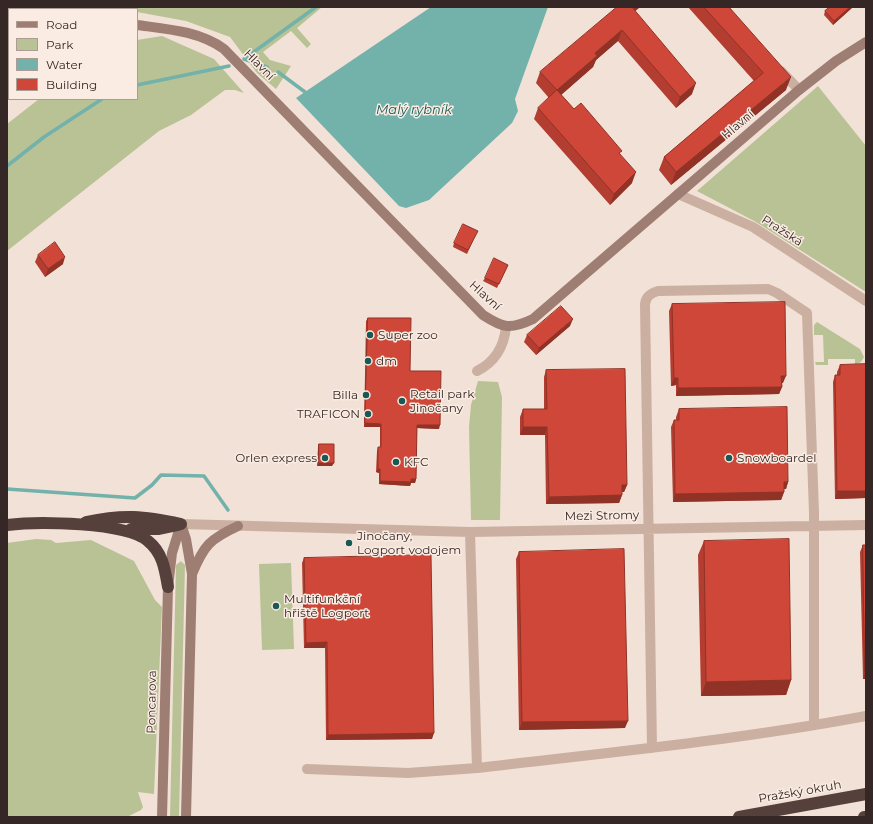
<!DOCTYPE html>
<html>
<head>
<meta charset="utf-8">
<style>
	body { margin:0 }
	#map { position:relative; width:873px; height:824px; overflow:hidden; background:#f2e1d6; font-family:Montserrat,sans-serif }
	canvas { display:block }
	.frame { position:absolute; inset:0; border:8px solid #352725; pointer-events:none }
	.legend { position:absolute; left:8px; top:8px; width:130px; height:92px; box-sizing:border-box; background:#faece2; border:1px solid #ab9d96; margin:0; padding:5px 7px; list-style:none; font-size:12px; color:#352725 }
	.legend li { display:flex; align-items:center; gap:8px; height:20px }
	.legend b { width:20px; border:1px solid #ab9d96 }
</style>
</head>
<body>
<div id="map">
<canvas width="873" height="824"></canvas>
<div class="frame"></div>
<ul class="legend">
<li><b style="height:5px;background:#9e7d73"></b>Road</li>
<li><b style="height:11px;background:#b9c295"></b>Park</li>
<li><b style="height:11px;background:#73b1ab"></b>Water</li>
<li><b style="height:11px;background:#cf4738"></b>Building</li>
</ul>
</div>
<script>
const g = document.querySelector('canvas').getContext('2d');
g.lineJoin = 'round';
function paint(path, color) { g.fillStyle = color; g.fill(path, 'evenodd'); }
function strokePath(path, color, width, dash) { g.strokeStyle = color; g.lineWidth = width; g.lineCap = dash ? 'butt' : 'round'; g.setLineDash(dash || []); g.stroke(path); }
function write(font, color, halo, rows, align = 'center') {
  g.font = font + ' Montserrat,sans-serif'; g.lineWidth = 3; g.setLineDash([]); g.textBaseline = 'middle'; g.strokeStyle = halo; g.fillStyle = color; for (const [text, x, y, turn = 0] of rows) {
    g.save(); g.translate(x, y); g.rotate((+turn || 0) * Math.PI / 180); g.textAlign = isNaN(turn) ? turn : align; if (halo) g.strokeText(text, 0, 0); g.fillText(text, 0, 0); g.restore();
  }
}
const green = new Path2D(`
	M 106,7 L 322,7 L 297,28 L 311,44 L 307,48 L 291,31 L 263,52 L 270,60 L 291,66 L 276,89 L 257,73 L 230,37 L 186,21 L 137,12 L 137,9 Z
	M 162,36 L 214,59 L 244,93 L 235,90 L 225,90 L 191,115 L 159,131 L 7,251 L 7,124 L 39,99 L 137,99 L 137,40 Z
	M 818,86 L 866,146 L 866,292 L 756,222 L 697,191 Z
	M 817,322 L 860,349 L 864,357 L 861,362 L 855,365 L 855,359 L 828,359 L 828,365 L 816,365 L 815,362 L 824,362 L 823,335 L 814,335 L 814,325 Z
	M 478,381 L 498,382 L 502,397 L 500,520 L 471,520 L 469,427 L 471,405 Z
	M 36,539 L 51,540 L 56,543 L 91,540 L 134,561 L 155,600 L 162,607 L 154,794 L 138,792 L 143,807 L 141,810 L 127,817 L 7,817 L 7,543 Z
	M 181,561 L 185,565 L 179,817 L 170,817 L 176,565 Z
	M 291,563 L 294,649 L 262,650 L 259,564 Z`);
const water = new Path2D(`
	M 431,7 L 548,7 L 515,99 L 518,111 L 512,123 L 429,200 L 406,208 L 399,206 L 296,98 Z`);
const stream = new Path2D(`
	M 244,59 L 316,7
	M 244,59 L 267,67
	M 278,72 L 305,92
	M 137,85 L 229,66
	M 7,166 L 44,137 L 102,99
	M 7,489 L 135,498 L 152,485 L 161,475 L 204,476 L 228,510`);
const street = new Path2D(`
	M 781,71 L 799,90
	M 678,194 L 753,227 L 866,301
	M 477,371 C 495,362 504,347 506,327
	M 181,524 L 470,532 L 866,525
	M 652,748 L 645,304 C 646,296 651,293 658,291 L 768,289 L 777,293 L 807,313 L 814,513 L 814,725
	M 477,768 C 607,753 737,740 866,716
	M 307,769 L 408,773 L 477,768 L 470,532`);
const secondary = new Path2D(`
	M 7,7 L 22,9
	M 137,25 C 167,29 199,31 224,49 L 483,315 C 503,328 510,330 533,319 L 799,90 L 836,61 L 866,42
	M 181,524 L 186,539 L 192,574 L 186,817
	M 192,574 C 204,545 210,539 238,526
	M 162,817 L 168,587 L 172,553 L 181,524`);
const highway = new Path2D(`
	M 86,522 C 124,514 143,516 181,524
	M 7,525 C 37,521 126,522 148,541 C 163,553 165,570 168,587
	M 131,529 L 159,529 L 178,525
	M 739,817 L 866,794
	M 864,817 L 866,817`);
const wall = new Path2D(`
	M 617,7 L 640,7 L 635,11 L 692,94 L 676,108 L 618,41 L 596,60 L 593,67 L 561,95 L 574,109 L 620,155 L 632,183 L 610,205 L 534,119 L 538,108 L 549,98 L 536,83 L 540,72 Z
	M 688,7 L 729,7 L 786,90 L 671,185 L 659,170 L 664,157 L 754,81 Z
	M 830,7 L 853,7 L 833,25 L 824,15 L 825,11 Z
	M 476,234 L 467,254 L 453,247 L 454,243 Z
	M 38,255 L 63,264 L 45,277 L 35,262 Z
	M 508,265 L 497,288 L 483,281 L 485,278 Z
	M 672,304 L 783,383 L 782,383 L 782,387 L 779,394 L 676,396 L 676,385 L 671,386 L 669,311 Z
	M 368,318 L 410,371 L 439,429 L 417,428 L 416,479 L 415,483 L 411,483 L 410,486 L 379,484 L 379,473 L 376,472 L 377,451 L 378,447 L 380,447 L 380,427 L 364,427 L 366,321 Z
	M 570,326 L 536,355 L 524,342 L 527,335 Z
	M 866,364 L 866,498 L 835,499 L 833,382 L 835,375 L 837,375 L 837,372 L 840,365 Z
	M 546,370 L 627,485 L 624,492 L 622,492 L 622,495 L 619,503 L 546,504 L 545,435 L 520,435 L 520,417 L 523,409 L 544,409 L 544,377 Z
	M 679,409 L 788,482 L 786,489 L 784,489 L 784,492 L 781,500 L 673,502 L 671,427 L 674,420 L 676,420 L 676,417 Z
	M 319,444 L 332,466 L 317,466 L 318,447 Z
	M 704,541 L 791,680 L 786,695 L 701,696 L 698,555 Z
	M 863,545 L 866,545 L 866,679 L 863,679 L 860,552 Z
	M 519,552 L 625,728 L 519,730 L 516,559 Z
	M 304,558 L 432,739 L 326,740 L 325,648 L 304,648 L 302,563 Z`);
const shadedWall = new Path2D(`
	M 631,7 L 640,7 L 627,18 Z
	M 850,7 L 853,7 L 833,25 L 834,21 Z
	M 622,30 L 618,41 L 596,60 L 593,67 L 553,102 L 557,90 L 595,53 Z
	M 791,77 L 786,90 L 671,185 L 676,172 Z
	M 696,83 L 692,94 L 676,108 L 680,97 Z
	M 636,172 L 632,183 L 610,205 L 614,194 Z
	M 65,257 L 63,264 L 45,277 L 48,269 Z
	M 573,319 L 570,326 L 536,355 L 539,348 Z
	M 781,376 L 786,376 L 783,383 L 779,383 Z
	M 674,378 L 678,378 L 676,385 L 671,386 Z
	M 782,387 L 779,394 L 676,396 L 678,388 Z
	M 365,423 L 381,424 L 380,427 L 364,427 Z
	M 417,425 L 440,425 L 439,429 L 416,428 Z
	M 523,427 L 547,427 L 545,435 L 520,435 Z
	M 319,463 L 334,463 L 332,466 L 317,466 Z
	M 378,469 L 380,469 L 379,473 L 376,472 Z
	M 411,479 L 416,479 L 415,483 L 411,483 L 410,486 L 379,484 L 380,481 Z
	M 784,482 L 788,482 L 786,489 L 781,489 Z
	M 622,485 L 627,485 L 624,492 L 619,492 Z
	M 837,491 L 866,491 L 866,498 L 835,499 Z
	M 784,492 L 781,500 L 673,502 L 675,494 Z
	M 622,495 L 619,503 L 546,504 L 549,497 Z
	M 327,642 L 325,648 L 304,648 L 306,643 Z
	M 865,672 L 866,672 L 866,679 L 863,679 Z
	M 791,680 L 786,695 L 701,696 L 706,682 Z
	M 628,721 L 625,728 L 519,730 L 522,722 Z
	M 434,733 L 432,739 L 326,740 L 328,735 Z`);
const building = new Path2D(`
	M 617,7 L 632,7 L 696,83 L 680,97 L 622,30 L 595,53 L 597,56 L 557,90 L 540,72 Z
	M 704,7 L 729,7 L 791,77 L 676,172 L 664,157 L 763,73 Z
	M 830,7 L 850,7 L 834,21 L 825,11 Z
	M 557,90 L 574,109 L 581,103 L 622,151 L 619,153 L 636,172 L 614,194 L 538,108 Z
	M 463,224 L 478,231 L 468,250 L 454,243 Z
	M 55,242 L 65,257 L 48,269 L 38,255 Z
	M 494,258 L 508,265 L 499,284 L 485,278 Z
	M 785,302 L 786,376 L 781,376 L 782,387 L 678,388 L 678,378 L 674,378 L 672,304 Z
	M 561,306 L 573,319 L 539,348 L 527,335 Z
	M 368,318 L 411,318 L 410,371 L 441,371 L 440,425 L 417,425 L 416,479 L 411,479 L 411,482 L 380,481 L 380,469 L 378,469 L 378,447 L 381,447 L 381,424 L 365,423 Z
	M 866,364 L 866,491 L 837,491 L 835,375 L 840,375 L 840,365 Z
	M 625,369 L 627,485 L 622,485 L 622,495 L 549,497 L 547,427 L 523,427 L 523,409 L 547,409 L 546,370 Z
	M 787,407 L 788,482 L 784,482 L 784,492 L 675,494 L 674,420 L 679,420 L 679,409 Z
	M 319,444 L 334,444 L 334,463 L 319,463 Z
	M 789,539 L 791,680 L 706,682 L 704,541 Z
	M 863,545 L 866,545 L 866,672 L 865,672 Z
	M 624,549 L 628,721 L 522,722 L 519,552 Z
	M 431,555 L 434,733 L 328,735 L 327,642 L 306,643 L 304,558 Z`);
const markers = [
	[370,335,4,"#185954"],
	[368,361,4,"#185954"],
	[366,395,4,"#185954"],
	[402,401,4,"#185954"],
	[368,414,4,"#185954"],
	[325,458,4,"#185954"],
	[729,458,4,"#185954"],
	[396,462,4,"#185954"],
	[349,543,4,"#185954"],
	[276,606,4,"#185954"]
];
const streetNames = [
	["Hlavní",259,65,45],
	["Hlavní",738,125,-41],
	["Pražská",782,231,33],
	["Hlavní",485,296,42],
	["Mezi Stromy",602,516,-1],
	["Poncarova",152,702,-89],
	["Pražský okruh",800,792,-10]
];
const poiNames = [
	["Super zoo",378,335],
	["dm",376,361],
	["Retail park",410,394],
	["Jinočany",410,408],
	["Billa",358,395,"right"],
	["TRAFICON",360,414,"right"],
	["Orlen express",317,458,"right"],
	["Snowboardel",737,458],
	["KFC",404,462],
	["Jinočany,",357,536],
	["Logport vodojem",357,550],
	["Multifunkční",284,599],
	["hřiště Logport",284,613]
];
const waterNames = [
	["Malý rybník",414,110]
];
paint(green, '#b9c295');
paint(water, '#73b1ab');
strokePath(stream, '#73b1ab', 3.5);
strokePath(street, '#cbafa1', 10);
strokePath(secondary, '#9e7d73', 10);
strokePath(highway, '#56403b', 12);
paint(wall, '#b23d30');
paint(shadedWall, '#913227');
paint(building, '#cf4738');
strokePath(building, '#913227', 1);
for (const [x, y, r, color] of markers) { const dot = new Path2D(); dot.arc(x, y, r, 0, 2 * Math.PI); g.fillStyle = color; g.fill(dot); strokePath(dot, '#faece2', 1.5); }
write('12px', '#352725', '#faece2', streetNames);
write('12px', '#352725', '#faece2', poiNames, 'left');
write('italic 13px', '#185954', '#faece2', waterNames);
</script>
</body>
</html>
